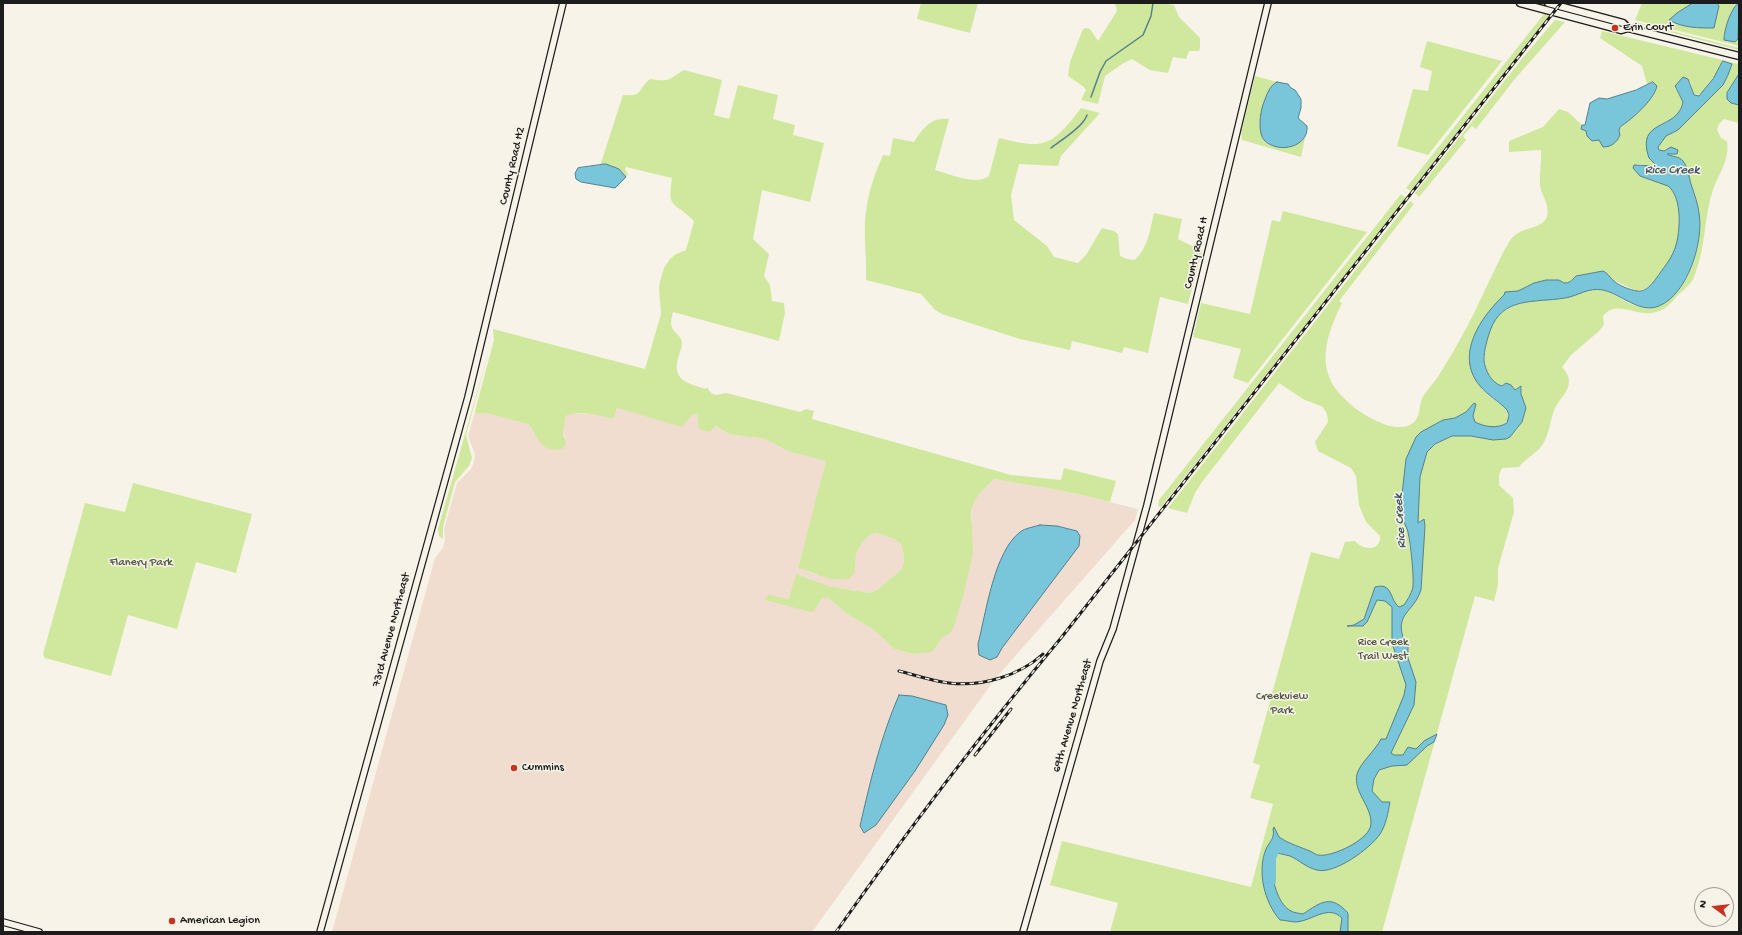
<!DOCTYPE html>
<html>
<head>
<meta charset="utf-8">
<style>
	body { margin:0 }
	#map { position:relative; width:1742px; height:935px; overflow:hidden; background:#f7f3e8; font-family:"Gochi Hand",sans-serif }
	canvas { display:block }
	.frame { position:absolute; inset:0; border:4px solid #1c1c1c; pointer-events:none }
	.north { position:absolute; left:1694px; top:887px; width:40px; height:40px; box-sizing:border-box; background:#f7f3e8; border:1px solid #9f9d96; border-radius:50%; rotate:285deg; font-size:11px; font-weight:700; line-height:16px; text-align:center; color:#1c1c1c }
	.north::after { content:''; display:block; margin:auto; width:14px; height:18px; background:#c8321e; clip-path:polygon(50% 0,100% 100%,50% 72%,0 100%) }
</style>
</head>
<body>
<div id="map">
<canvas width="1742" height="935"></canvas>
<div class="frame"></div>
<div class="north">N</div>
</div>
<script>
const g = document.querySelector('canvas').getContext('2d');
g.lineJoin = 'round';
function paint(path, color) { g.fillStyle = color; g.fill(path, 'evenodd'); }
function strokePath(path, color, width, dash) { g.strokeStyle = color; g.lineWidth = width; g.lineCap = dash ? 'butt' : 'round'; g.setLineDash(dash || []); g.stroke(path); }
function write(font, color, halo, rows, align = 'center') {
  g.font = font + ' "Gochi Hand",sans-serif'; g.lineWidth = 3; g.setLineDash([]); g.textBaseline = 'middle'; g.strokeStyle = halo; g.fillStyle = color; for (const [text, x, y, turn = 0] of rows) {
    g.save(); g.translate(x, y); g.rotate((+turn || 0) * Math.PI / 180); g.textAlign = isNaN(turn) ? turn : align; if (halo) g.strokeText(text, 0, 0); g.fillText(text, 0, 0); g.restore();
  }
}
const built = new Path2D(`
	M 617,408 L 682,426 L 693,414 L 696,414 L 698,416 L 698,427 L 710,432 L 716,426 L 729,434 L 765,439 L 790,452 L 827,461 L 798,567 L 817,575 L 855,572 L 856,554 L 862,543 L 870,535 L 877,533 L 894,539 L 900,543 L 903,550 L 904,562 L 902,569 L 877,590 L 869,593 L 828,586 L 816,583 L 807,577 L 789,599 L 770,595 L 815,610 L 822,598 L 828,598 L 847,614 L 874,630 L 894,649 L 913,654 L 935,649 L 941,639 L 945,635 L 972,520 L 971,509 L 979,494 L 994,479 L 1064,491 L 1138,509 L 1135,520 L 995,679 L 812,932 L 332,932 L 435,558 L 443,548 L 445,539 L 444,529 L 457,483 L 471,469 L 474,462 L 475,454 L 468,436 L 475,411 L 477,414 L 486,413 L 528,424 L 538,439 L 566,439 L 563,432 L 566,416 L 572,413 L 592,414 L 614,419 Z`);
const green = new Path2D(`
	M 921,3 L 978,3 L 970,33 L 917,19 Z
	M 1115,3 L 1161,3 L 1174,5 L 1179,17 L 1200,38 L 1200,48 L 1199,51 L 1189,51 L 1186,59 L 1173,57 L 1168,73 L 1150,70 L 1132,59 L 1122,64 L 1105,76 L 1098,104 L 1081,100 L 1086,90 L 1084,87 L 1068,76 L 1070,62 L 1083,29 L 1086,28 L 1090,29 L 1098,41 L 1117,11 Z
	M 1642,3 L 1739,3 L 1739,46 L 1635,20 Z
	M 1544,14 L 1549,16 L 1411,191 L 1406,188 Z
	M 1555,20 L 1565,22 L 1514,80 L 1476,129 L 1472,126 L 1463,136 L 1466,140 L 1419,197 L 1415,193 L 1521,60 Z
	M 1636,22 L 1739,48 L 1739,50 L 1639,24 Z
	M 1602,31 L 1739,64 L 1739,74 L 1727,93 L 1727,99 L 1731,103 L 1739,105 L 1739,123 L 1724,119 L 1719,124 L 1717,130 L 1721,138 L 1727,141 C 1730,160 1719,173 1713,190 C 1704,216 1706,245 1696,271 C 1695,274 1694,279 1691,282 C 1688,287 1682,291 1678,295 C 1674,299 1670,305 1665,308 C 1640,324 1620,296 1603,316 L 1604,325 L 1599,331 L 1571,355 L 1562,367 C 1565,371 1569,375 1569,381 C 1569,392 1560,398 1555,408 C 1550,420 1550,432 1543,444 C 1537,453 1526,458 1519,467 L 1502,468 L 1499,475 L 1499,485 L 1513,498 L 1514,512 L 1498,568 L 1498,585 L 1494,601 L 1475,596 L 1382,932 L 1110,932 L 1118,903 L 1050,885 L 1062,841 L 1251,887 L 1273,804 L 1250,798 L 1260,765 L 1253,763 L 1311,552 L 1339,559 L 1345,542 L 1355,541 C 1362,550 1381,552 1380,536 L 1366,522 L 1359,505 L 1356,476 L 1351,468 L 1318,451 L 1315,442 L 1328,422 L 1327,414 L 1323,407 L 1303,399 L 1279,383 L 1202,482 L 1195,493 L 1187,513 L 1168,508 L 1410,201 L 1414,204 L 1339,301 L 1342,303 C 1332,324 1322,346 1327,370 C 1329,380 1336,391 1344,398 C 1356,412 1396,437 1413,423 C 1420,417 1419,409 1421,401 C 1424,393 1432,385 1437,378 C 1446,364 1455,349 1463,334 C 1480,304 1492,272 1509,242 C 1520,225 1538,231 1546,219 C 1551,210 1544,198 1541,190 C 1538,180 1542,162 1541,150 L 1509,152 L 1509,141 L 1543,127 L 1559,109 L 1568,112 L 1582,125 L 1581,129 L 1586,131 L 1587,136 L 1619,131 C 1620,126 1649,98 1655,92 L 1653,82 L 1647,84 L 1642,66 L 1600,38 ZM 1723,61 L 1731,63 L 1728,75 L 1723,85 L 1678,130 L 1666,136 L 1658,147 L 1659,150 L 1664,151 L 1666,148 L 1667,155 L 1681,160 C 1688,172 1698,200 1699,214 C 1702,243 1693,281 1669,299 C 1664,302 1656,302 1651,303 C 1648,304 1643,306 1639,306 C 1627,305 1615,293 1603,290 C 1589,287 1578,295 1565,298 C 1559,299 1553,298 1547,299 C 1510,304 1487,310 1485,353 C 1484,366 1487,377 1498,385 L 1511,385 L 1515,390 L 1518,387 L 1522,387 C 1519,401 1530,405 1522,422 C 1508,450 1482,435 1459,435 C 1452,435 1446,439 1439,442 C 1433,445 1427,450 1425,457 C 1416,477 1418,502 1418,523 L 1423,518 L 1425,526 L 1421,581 L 1410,550 L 1408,530 L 1401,517 L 1406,459 L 1434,425 L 1443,420 L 1455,418 L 1466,412 L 1474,403 L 1476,404 L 1472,416 L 1475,422 C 1485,427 1502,431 1508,420 C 1509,408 1501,405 1493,399 C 1477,388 1466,367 1471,348 C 1474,332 1500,309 1505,292 L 1518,291 L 1525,287 L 1546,280 L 1559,280 L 1564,283 C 1570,283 1572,282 1576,276 L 1595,272 L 1637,291 C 1652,291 1668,265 1674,252 C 1680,238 1682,201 1671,189 C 1665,182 1649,179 1640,176 L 1637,164 L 1657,166 L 1649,136 C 1657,120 1679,123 1683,102 L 1675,88 L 1690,81 L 1694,95 L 1701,94 L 1716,74 Z
	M 1427,41 L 1502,61 L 1428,155 L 1397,146 L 1413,89 L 1428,91 L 1432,71 L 1420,67 Z
	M 684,70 L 722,80 L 714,115 L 729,119 L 738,85 L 778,95 L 773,119 L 795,125 L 793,135 L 824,143 L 810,202 L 762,190 L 753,239 L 769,254 L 764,276 L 770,285 L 772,301 L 784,303 L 785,313 L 779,341 L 673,312 C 671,320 669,326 675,332 C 677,334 680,337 681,339 C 683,345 681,349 679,355 C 671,380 686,383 706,389 L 707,387 C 712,397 717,395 726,393 L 800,412 L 806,409 L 814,411 L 812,419 L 1011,475 L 1061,480 L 1064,468 L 1116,481 L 1110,502 L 1064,491 L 994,479 L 979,494 L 971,509 L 973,553 L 964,593 L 954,626 L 951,632 L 941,639 L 935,649 L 931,652 L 913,654 L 894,649 L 874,630 L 847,614 L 828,598 L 822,598 L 815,610 L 811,612 L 765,600 L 766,597 L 770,595 L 789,599 L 796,574 L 828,586 L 869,593 L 877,590 L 902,569 L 904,562 L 903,550 L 900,543 L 894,539 L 877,533 L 870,535 L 862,543 L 856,554 L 855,572 L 849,579 C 824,581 820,574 798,568 L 826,461 L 790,452 L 765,439 L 729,434 L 716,426 L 710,432 L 701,430 L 698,427 L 698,416 L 696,414 L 693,414 L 682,427 L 617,408 L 614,419 C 599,416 580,409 566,416 L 563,432 L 566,444 L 562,449 C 539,453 539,437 528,424 L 486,413 L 477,414 L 475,411 L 494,340 L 493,329 L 645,369 L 661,314 L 659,288 L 660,281 L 664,268 L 670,259 L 676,254 L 686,250 L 694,221 C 674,201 667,210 672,178 L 626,167 L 625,170 L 628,174 L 626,177 C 621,168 610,164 600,166 L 623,95 C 643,97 637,90 650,79 C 671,82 667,80 684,70 Z
	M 1255,76 L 1277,82 C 1272,84 1270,88 1268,93 C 1265,100 1260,132 1263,139 C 1270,152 1296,147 1305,138 L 1301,157 L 1242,140 L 1241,134 Z
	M 1081,108 L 1100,113 L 1061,156 L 1058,166 L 1019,164 L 1011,195 L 1014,220 L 1047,246 L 1054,257 L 1078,263 L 1086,255 L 1102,228 L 1114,231 L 1118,234 L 1120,256 L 1127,259 L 1135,260 C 1148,247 1150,230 1154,213 L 1182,219 L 1178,239 L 1202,251 L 1188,304 L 1160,297 L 1148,353 L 1124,347 L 1122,353 L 1072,341 L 1070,350 L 1020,339 L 942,314 L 934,309 L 921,294 L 866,280 C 867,255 862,229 867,205 C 870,187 876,171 883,155 L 890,156 L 893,138 L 914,142 C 923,128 931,117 949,119 L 935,170 C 950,174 975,186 989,176 L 999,138 C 1045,150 1052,146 1081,108 Z
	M 1401,194 L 1406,198 L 1161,507 L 1158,506 L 1159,500 Z
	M 1283,211 L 1367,232 L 1248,383 L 1233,378 L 1241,349 L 1193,337 L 1201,303 L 1250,314 L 1272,220 L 1280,222 Z
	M 491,343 L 466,435 L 472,458 L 469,466 L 455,482 L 443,527 L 443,539 L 439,536 L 438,529 Z
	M 133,483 L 252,514 L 236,573 L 196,562 L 177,629 L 128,615 L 111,676 L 45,658 L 43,654 L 85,503 L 125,512 Z`);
const water = new Path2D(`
	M 1693,3 L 1717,3 L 1719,6 L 1714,28 C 1698,28 1683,28 1669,20 L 1677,13 Z
	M 1739,3 L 1738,39 L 1735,42 L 1724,40 C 1724,30 1731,7 1739,3 Z
	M 1723,61 L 1732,64 L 1728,75 L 1723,85 L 1678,130 L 1666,136 L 1658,147 L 1659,150 L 1664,151 L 1671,147 L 1678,150 L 1677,154 L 1667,154 C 1672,157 1679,156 1683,161 C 1688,167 1689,177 1691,184 C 1694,193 1698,204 1699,213 C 1704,241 1688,294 1659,306 C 1640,314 1621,294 1603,290 C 1588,287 1578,296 1565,298 C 1535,303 1502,296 1490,331 C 1487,340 1484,350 1484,360 C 1485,370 1491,383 1502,386 L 1506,383 L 1511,385 L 1515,390 L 1521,386 L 1521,394 L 1526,408 L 1522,422 L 1510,437 L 1506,439 L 1493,440 L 1471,436 L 1452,436 L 1435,444 L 1427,452 L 1420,477 L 1418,523 L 1424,519 L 1425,526 L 1421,590 C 1413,614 1393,613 1405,643 L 1408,644 L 1408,658 L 1416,682 L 1414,705 L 1391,753 L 1394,755 L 1403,755 L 1408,747 L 1416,749 L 1424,741 L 1437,734 L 1434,742 L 1427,746 L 1407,765 L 1392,766 L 1379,770 L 1374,779 L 1372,791 L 1382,802 L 1390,802 C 1388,813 1386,825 1380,834 C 1371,848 1334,875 1317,870 C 1307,868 1299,860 1290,856 C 1286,855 1281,854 1278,853 L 1271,857 C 1270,871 1276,904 1291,911 C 1294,913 1299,913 1303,914 C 1321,902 1331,894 1348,913 L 1348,932 L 1340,932 L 1342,918 C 1328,904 1312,921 1296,922 C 1291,922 1285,920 1280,920 C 1264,902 1257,871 1266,849 C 1270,841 1275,838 1273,829 L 1274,827 L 1279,837 C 1289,844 1301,847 1312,852 C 1314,853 1316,855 1318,855 C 1331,858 1372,839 1371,823 C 1371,805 1353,792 1357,774 C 1360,763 1375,751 1381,739 L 1386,739 L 1404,695 L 1406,685 L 1392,643 L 1392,607 L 1385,601 L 1377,600 L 1367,622 L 1363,626 L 1347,626 L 1354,625 L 1364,619 L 1375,587 C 1393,582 1389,599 1399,607 L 1404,605 C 1408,599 1413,591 1413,585 C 1414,576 1410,536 1407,529 C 1405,523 1401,518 1400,512 L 1406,459 L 1416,437 L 1421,432 L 1443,420 L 1455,418 L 1466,412 L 1474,403 L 1476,404 L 1473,416 L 1475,422 C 1485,427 1497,429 1507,423 L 1509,415 L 1507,410 C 1499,401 1488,396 1480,386 C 1454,355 1481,317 1504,295 L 1505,292 L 1518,291 L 1534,283 L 1546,280 L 1559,280 L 1564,283 C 1570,283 1571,281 1576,276 L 1603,271 C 1609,274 1610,278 1614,281 C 1619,286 1631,290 1637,291 C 1647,293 1655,280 1660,273 C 1665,266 1670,260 1673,253 C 1681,237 1683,197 1668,186 L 1640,176 L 1633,168 L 1634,165 L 1657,166 L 1649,158 C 1635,118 1678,131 1683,102 L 1675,86 L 1683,77 L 1688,79 L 1694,95 L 1699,96 L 1713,79 Z
	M 1739,74 L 1739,105 L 1731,103 L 1727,99 L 1727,93 Z
	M 1277,82 L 1288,84 L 1291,88 L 1295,90 L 1301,99 L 1301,108 L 1298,118 L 1307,126 C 1309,147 1279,154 1265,141 C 1257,134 1260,111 1264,102 C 1267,94 1270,85 1277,82 Z
	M 1653,82 L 1657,86 C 1654,100 1632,119 1620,127 L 1619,131 L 1620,135 C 1617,142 1612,147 1603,147 L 1599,140 L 1592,141 L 1587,136 L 1586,131 L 1581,129 L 1582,125 L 1585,125 L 1590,103 L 1599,98 L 1607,99 L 1636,90 Z
	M 606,164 L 619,169 L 626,177 L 615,188 L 581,182 L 576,179 L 575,173 L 578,168 Z
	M 1040,525 L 1057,526 L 1077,531 L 1080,536 L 1079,546 L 1002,648 L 997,657 L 990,660 L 979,655 L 978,644 C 986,613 994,552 1020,532 C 1025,528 1034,527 1040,525 Z
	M 899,695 L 912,696 L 946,705 L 948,715 L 944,725 L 915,771 L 876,825 L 864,833 L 860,826 C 870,782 881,736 899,695 Z`);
const stream = new Path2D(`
	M 1091,97 L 1100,72 L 1106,61 L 1143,35 L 1151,16 L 1153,3
	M 1051,148 C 1060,141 1084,126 1087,115`);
const river = new Path2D(`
	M 1271,881 L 1271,857 L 1277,846`);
const tertiary = new Path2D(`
	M 3,922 L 39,932
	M 320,932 L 468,397 L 563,3
	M 1023,932 L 1100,661 L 1113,629 L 1147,505 L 1268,3`);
const secondary = new Path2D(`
	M 1520,3 L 1621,30 L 1628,28
	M 1548,3 L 1623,23 L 1628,28 L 1739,56`);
const rail = new Path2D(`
	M 899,671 C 915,675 932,681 949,683 C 982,687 1019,676 1043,654
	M 975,755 L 1011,709
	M 836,932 C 907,831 982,733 1061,638 L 1561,3`);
const markers = [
	[1615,28,4,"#c8321e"],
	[514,768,4,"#c8321e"],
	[172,921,4,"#c8321e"]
];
const poiNames = [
	["Erin Court",1623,28],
	["Cummins",522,768],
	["American Legion",180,921]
];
const streetNames = [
	["County Road H2",513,166,-77],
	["County Road H",1197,253,-77],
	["73rd Avenue Northeast",392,630,-75],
	["69th Avenue Northeast",1073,716,-74]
];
const parkNames = [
	["Flanery Park",141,563],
	["Rice Creek",1383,643],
	["Trail West",1383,657],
	["Creekview",1282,697],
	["Park",1282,711]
];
const waterNames = [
	["Rice Creek",1672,171],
	["Rice Creek",1401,521,-94]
];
paint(built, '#f0ddcf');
paint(green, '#cfe89e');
paint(water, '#79c5d9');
strokePath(water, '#54818d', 1);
strokePath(stream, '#54818d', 1.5);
strokePath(river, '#79c5d9', 10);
strokePath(tertiary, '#1c1c1c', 8);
strokePath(secondary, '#1c1c1c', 9);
strokePath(tertiary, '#f7f3e8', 5.5);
strokePath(secondary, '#f7f3e8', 6);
strokePath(rail, '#1c1c1c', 3);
strokePath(rail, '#f7f3e8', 1.5, [4.5]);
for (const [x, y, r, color] of markers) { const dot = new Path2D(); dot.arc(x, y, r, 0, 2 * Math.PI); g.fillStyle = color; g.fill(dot); strokePath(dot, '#f7f3e8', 1.5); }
write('12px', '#1c1c1c', '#f7f3e8', poiNames, 'left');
write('12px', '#1c1c1c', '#f7f3e8', streetNames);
write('12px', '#525943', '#f7f3e8', parkNames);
write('italic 13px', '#3d575e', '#f7f3e8', waterNames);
</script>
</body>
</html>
